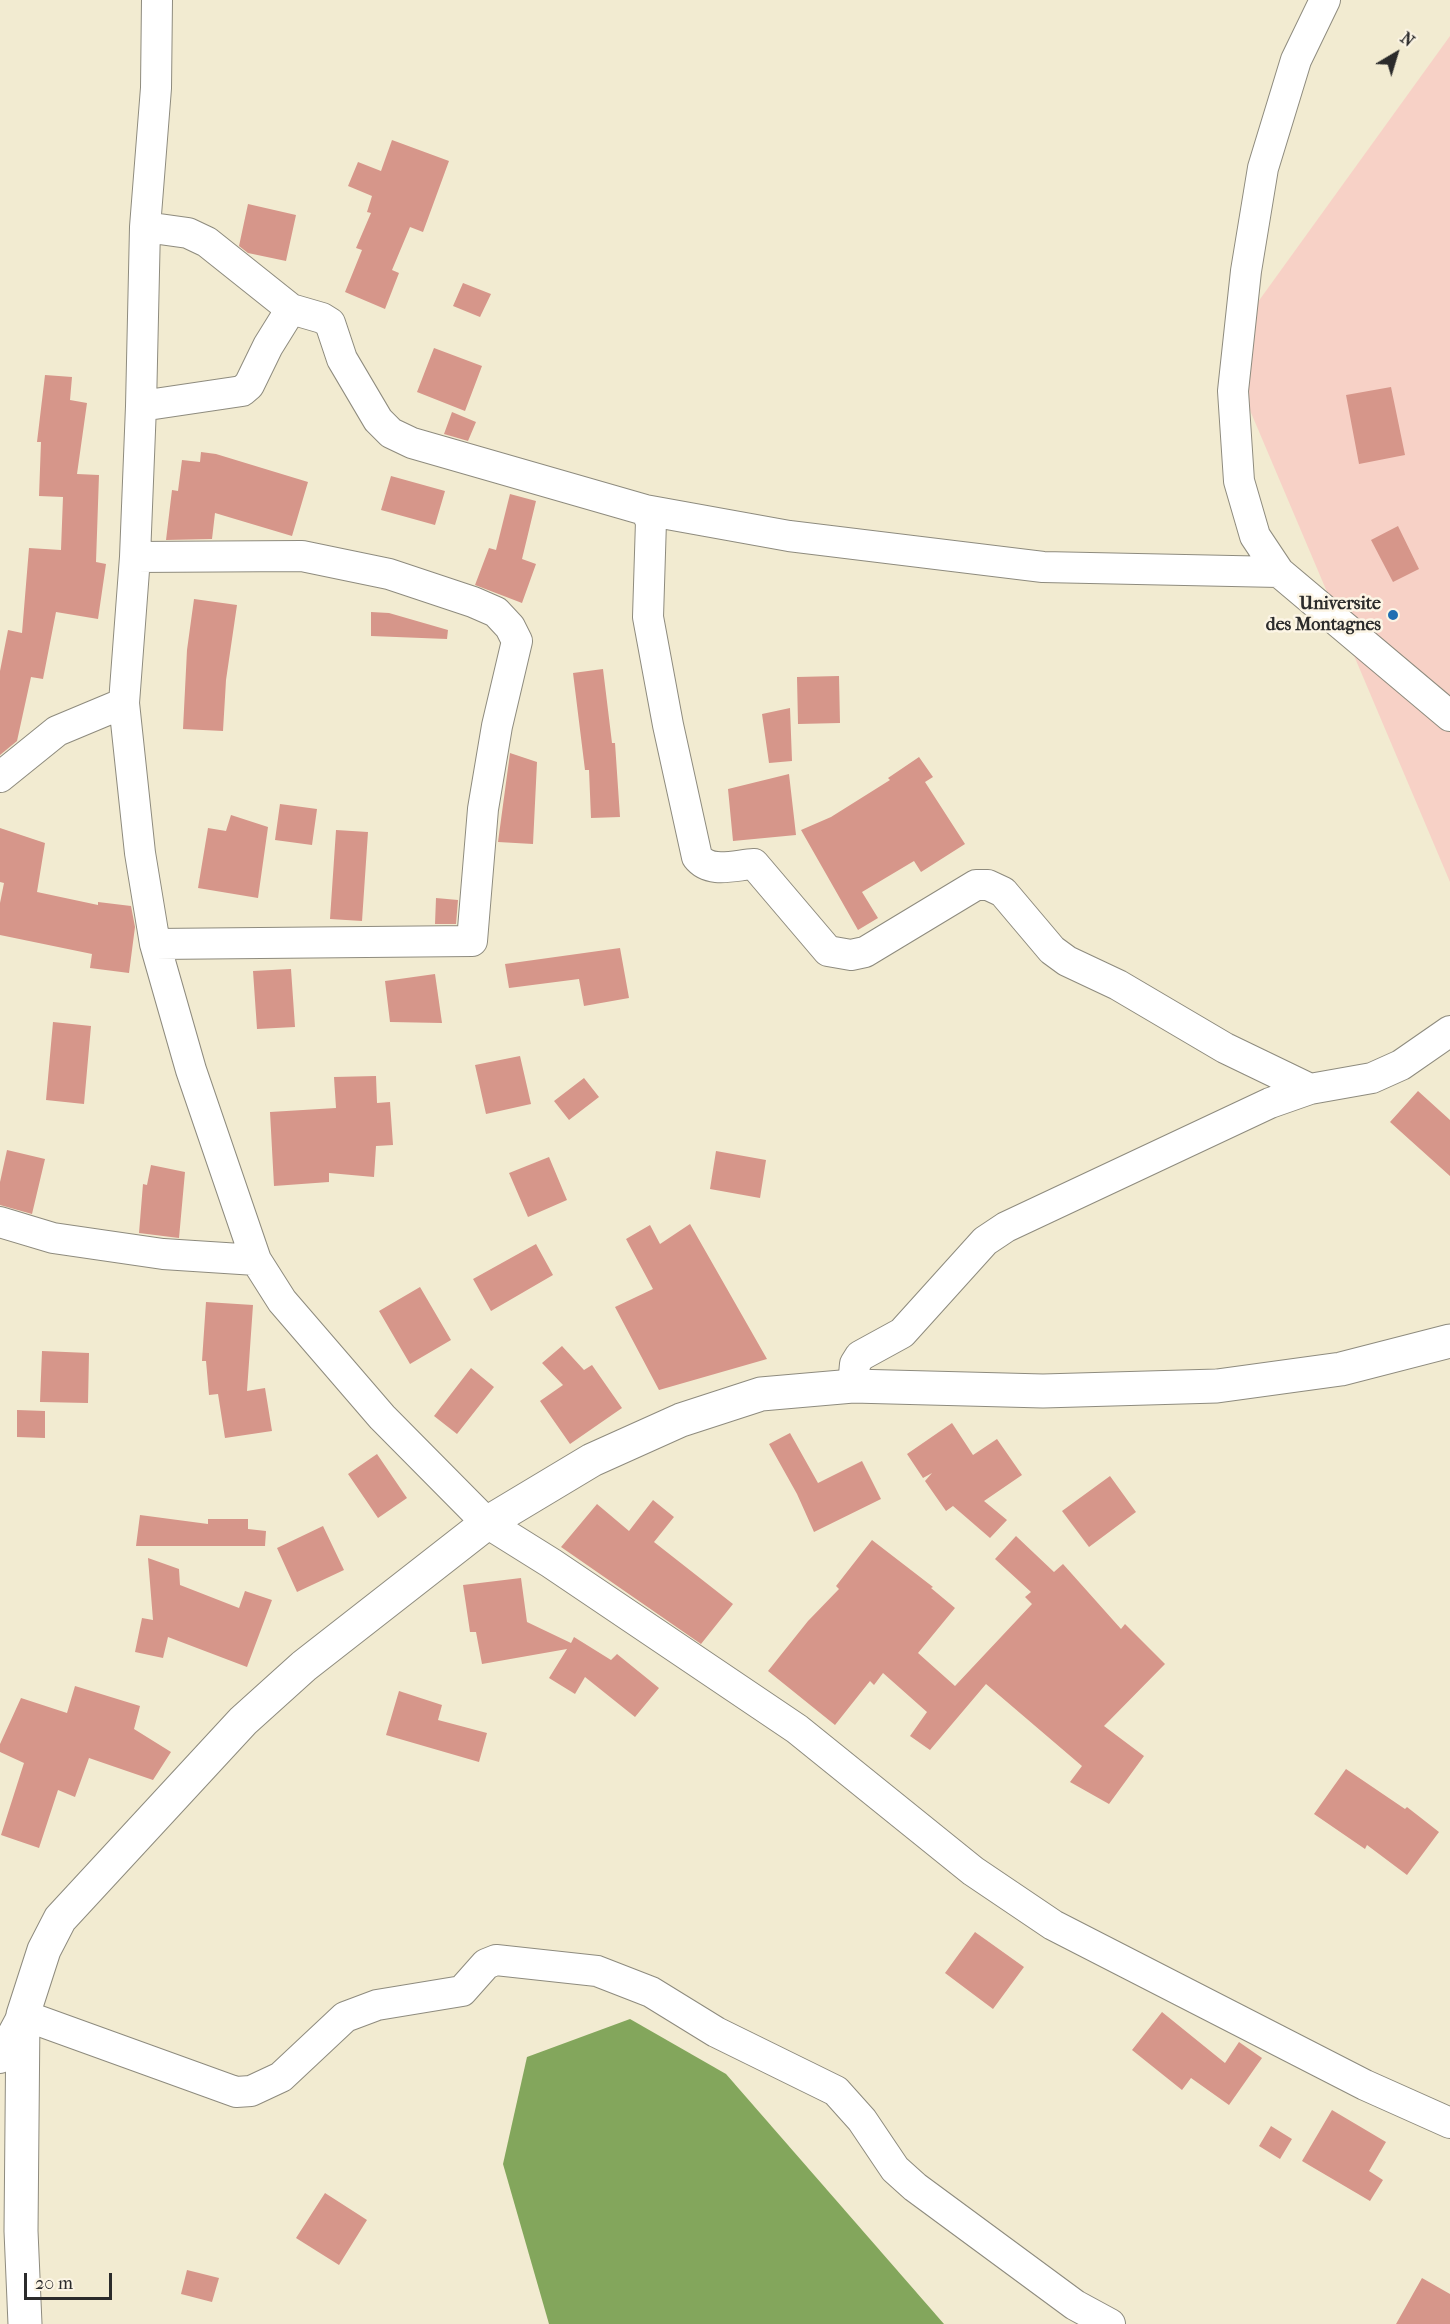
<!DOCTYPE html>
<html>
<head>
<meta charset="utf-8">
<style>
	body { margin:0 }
	#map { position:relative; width:1450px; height:2324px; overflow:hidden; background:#f2ebd1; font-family:"IM FELL French Canon",serif }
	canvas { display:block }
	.north { position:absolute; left:1366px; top:24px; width:60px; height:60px; -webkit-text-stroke:4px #fcf5e5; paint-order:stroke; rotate:38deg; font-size:16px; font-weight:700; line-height:24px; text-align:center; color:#2b2b2b }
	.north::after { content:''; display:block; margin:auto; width:21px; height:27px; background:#2b2b2b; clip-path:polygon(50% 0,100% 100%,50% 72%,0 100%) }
	.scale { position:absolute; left:24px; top:2273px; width:88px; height:27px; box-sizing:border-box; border:3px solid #2b2b2b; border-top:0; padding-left:8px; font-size:18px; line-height:21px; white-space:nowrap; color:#2b2b2b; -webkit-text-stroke:4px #fcf5e5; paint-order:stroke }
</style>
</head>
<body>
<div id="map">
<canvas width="1450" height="2324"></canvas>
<div class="north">N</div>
<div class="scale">20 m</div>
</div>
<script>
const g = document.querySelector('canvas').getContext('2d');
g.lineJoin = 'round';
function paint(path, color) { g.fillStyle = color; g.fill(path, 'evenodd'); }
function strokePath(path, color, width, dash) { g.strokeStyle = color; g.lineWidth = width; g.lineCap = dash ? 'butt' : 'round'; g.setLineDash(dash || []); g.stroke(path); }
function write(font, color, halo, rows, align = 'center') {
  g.font = font + ' "IM FELL French Canon",serif'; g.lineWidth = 5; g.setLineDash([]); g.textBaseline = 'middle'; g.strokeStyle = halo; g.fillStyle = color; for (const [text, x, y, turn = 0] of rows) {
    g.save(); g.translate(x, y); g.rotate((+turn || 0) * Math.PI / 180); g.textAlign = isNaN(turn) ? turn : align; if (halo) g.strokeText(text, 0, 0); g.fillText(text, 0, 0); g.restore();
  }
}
const built = new Path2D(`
	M 1450,36 L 1450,882 L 1224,349 Z`);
const forest = new Path2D(`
	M 630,2019 L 726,2074 L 944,2324 L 549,2324 L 503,2164 L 527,2057 Z`);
const building = new Path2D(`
	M 392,140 L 449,161 L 423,232 L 410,227 L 392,270 L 399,273 L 385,309 L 345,292 L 362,250 L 356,248 L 371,213 L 367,212 L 372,196 L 348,186 L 358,162 L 381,171 Z
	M 248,204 L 296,215 L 286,261 L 248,253 L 239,246 Z
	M 463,283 L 491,294 L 480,317 L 453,306 Z
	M 434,348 L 482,366 L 465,411 L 417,392 Z
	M 45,375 L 72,377 L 70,400 L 87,403 L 77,474 L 99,475 L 96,562 L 106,564 L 98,619 L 56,612 L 43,679 L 31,677 L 17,741 L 0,755 L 0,671 L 8,630 L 22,633 L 29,548 L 61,550 L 63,497 L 39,496 L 41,442 L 37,442 Z
	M 1391,387 L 1405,455 L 1359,464 L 1346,395 Z
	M 452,412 L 476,422 L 468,441 L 444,434 Z
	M 201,452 L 216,454 L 308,482 L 292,536 L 215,513 L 212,539 L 166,540 L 172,490 L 178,491 L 182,460 L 200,462 Z
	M 391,476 L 445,491 L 435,525 L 381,510 Z
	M 510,494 L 536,501 L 522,559 L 536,564 L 522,603 L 475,585 L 489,548 L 496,550 Z
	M 1398,526 L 1419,569 L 1393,582 L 1371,540 Z
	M 194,599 L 237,605 L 226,680 L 223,731 L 183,729 L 187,650 Z
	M 371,612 L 389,613 L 448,630 L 447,639 L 371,636 Z
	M 603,669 L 612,743 L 615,743 L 620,817 L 591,818 L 589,770 L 585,770 L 573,673 Z
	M 839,676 L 840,723 L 798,724 L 797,677 Z
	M 790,708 L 792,761 L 769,763 L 762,714 Z
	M 510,753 L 537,762 L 533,844 L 498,842 Z
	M 919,757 L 933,777 L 925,782 L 965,844 L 921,872 L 914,861 L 862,892 L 878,918 L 858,930 L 801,830 L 831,817 L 890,780 L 888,778 Z
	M 789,774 L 796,835 L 733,841 L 728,789 Z
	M 280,804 L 317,809 L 312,845 L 275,840 Z
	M 231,815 L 268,827 L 258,898 L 198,888 L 208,828 L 226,831 Z
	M 0,828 L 45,843 L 37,892 L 98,905 L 98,902 L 131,906 L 135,927 L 129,973 L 90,968 L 92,954 L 0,935 L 0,903 L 4,883 L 0,882 Z
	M 336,830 L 368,832 L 362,921 L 330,919 Z
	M 436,898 L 458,900 L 456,924 L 435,924 Z
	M 620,948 L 629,998 L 584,1006 L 579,979 L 509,988 L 505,964 Z
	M 291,969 L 295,1027 L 257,1029 L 253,971 Z
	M 435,974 L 442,1023 L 390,1022 L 385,981 Z
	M 53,1022 L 91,1026 L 84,1104 L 46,1100 Z
	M 520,1056 L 531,1104 L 486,1114 L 475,1065 Z
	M 376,1076 L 377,1103 L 390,1102 L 393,1145 L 376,1146 L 374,1177 L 329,1173 L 329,1182 L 274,1186 L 270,1112 L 336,1108 L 334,1077 Z
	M 584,1078 L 599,1097 L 569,1120 L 554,1101 Z
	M 1418,1091 L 1450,1120 L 1450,1176 L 1390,1122 Z
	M 7,1150 L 45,1159 L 32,1214 L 0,1205 L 0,1182 Z
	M 716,1151 L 766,1160 L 760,1198 L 710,1189 Z
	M 549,1157 L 567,1200 L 528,1217 L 509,1173 Z
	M 151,1165 L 185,1172 L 179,1238 L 139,1233 L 143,1184 L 147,1185 Z
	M 690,1224 L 767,1359 L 659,1390 L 615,1307 L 653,1289 L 626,1239 L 650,1225 L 660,1244 Z
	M 536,1244 L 553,1275 L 491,1311 L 473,1279 Z
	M 420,1287 L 451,1340 L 410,1364 L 379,1311 Z
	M 206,1302 L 253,1305 L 247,1391 L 265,1388 L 272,1431 L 225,1438 L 218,1394 L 209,1395 L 206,1361 L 202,1361 Z
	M 562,1346 L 584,1370 L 592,1365 L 622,1408 L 570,1444 L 540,1401 L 563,1385 L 542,1363 Z
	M 42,1351 L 89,1353 L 88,1403 L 40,1402 Z
	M 471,1368 L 494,1387 L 457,1434 L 434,1416 Z
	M 17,1410 L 45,1411 L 45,1438 L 17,1437 Z
	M 952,1423 L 973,1455 L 997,1439 L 1022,1475 L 984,1501 L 1007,1520 L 990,1538 L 953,1506 L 946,1511 L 925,1481 L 932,1473 L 923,1478 L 907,1454 Z
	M 790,1433 L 818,1483 L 862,1461 L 881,1499 L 814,1532 L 797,1494 L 769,1444 Z
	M 377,1454 L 407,1498 L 378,1518 L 348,1474 Z
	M 1110,1476 L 1136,1512 L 1089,1547 L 1062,1511 Z
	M 653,1500 L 674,1517 L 654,1542 L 733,1604 L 701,1644 L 561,1547 L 597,1504 L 629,1531 Z
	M 140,1515 L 208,1524 L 208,1519 L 248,1519 L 248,1529 L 266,1531 L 265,1546 L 136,1546 Z
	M 323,1526 L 344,1570 L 297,1592 L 277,1548 Z
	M 1016,1536 L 1054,1572 L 1063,1564 L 1121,1629 L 1125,1624 L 1165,1664 L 1104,1726 L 1144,1756 L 1109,1804 L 1070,1782 L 1082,1766 L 986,1684 L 930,1750 L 910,1736 L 927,1712 L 883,1673 L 874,1685 L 870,1681 L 835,1725 L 768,1671 L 808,1621 L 839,1589 L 836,1586 L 872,1540 L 933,1587 L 931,1588 L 955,1608 L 918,1653 L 955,1686 L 1032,1604 L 1025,1597 L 1031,1592 L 995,1559 Z
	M 148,1558 L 179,1569 L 180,1585 L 239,1608 L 245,1591 L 272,1600 L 247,1667 L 168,1637 L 163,1658 L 135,1652 L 142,1618 L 153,1620 Z
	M 521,1578 L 527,1622 L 571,1643 L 574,1637 L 611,1660 L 617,1654 L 659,1688 L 635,1717 L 585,1677 L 575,1694 L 549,1678 L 567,1649 L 482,1664 L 476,1632 L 470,1632 L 463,1585 Z
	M 75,1686 L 140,1706 L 134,1729 L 171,1752 L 153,1780 L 89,1758 L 75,1797 L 58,1790 L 39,1848 L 1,1835 L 24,1763 L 0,1752 L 0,1744 L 21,1698 L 67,1713 Z
	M 399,1691 L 442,1705 L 438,1720 L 487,1733 L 479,1762 L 386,1735 Z
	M 1346,1769 L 1405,1809 L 1407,1807 L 1439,1832 L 1407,1875 L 1367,1845 L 1365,1849 L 1314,1814 Z
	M 975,1932 L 1024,1967 L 993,2009 L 945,1973 Z
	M 1162,2012 L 1225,2063 L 1239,2042 L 1262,2058 L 1229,2105 L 1191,2078 L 1182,2090 L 1132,2050 Z
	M 1332,2110 L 1386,2142 L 1369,2171 L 1383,2180 L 1370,2201 L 1302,2161 Z
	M 1271,2126 L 1292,2139 L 1280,2159 L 1259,2146 Z
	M 325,2193 L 367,2220 L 339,2265 L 296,2238 Z
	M 187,2270 L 219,2278 L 212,2302 L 181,2294 Z
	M 1422,2278 L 1450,2294 L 1450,2324 L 1396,2324 Z`);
const minor = new Path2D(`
	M 157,0 L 156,88 L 145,227 L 141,406 L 135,557 L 124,703 L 140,853 L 155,944 L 191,1070 L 256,1260 L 282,1301 L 382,1417 L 487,1523 L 551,1563 L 797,1729 L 973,1871 L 1053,1925 L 1365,2085 L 1450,2123
	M 1325,0 L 1296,60 L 1263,168 L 1246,271 L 1233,391 L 1239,481 L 1255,536 L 1279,572 L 1450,716
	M 145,227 L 188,233 L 207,242 L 291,309 L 322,318 L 330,323 L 342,359 L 378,420 L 391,433 L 412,443 L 645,510 L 789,536 L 1043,567 L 1279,572
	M 141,406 L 242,391 L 249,385 L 268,346 L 291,309
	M 645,510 L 651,521 L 648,617 L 668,725 L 697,857 C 710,874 735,865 754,864 L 828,951 L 851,955 L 865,952 L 976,885 L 988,885 L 1003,892 L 1052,950 L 1067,961 L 1118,985 L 1225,1048 L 1310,1089
	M 135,557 L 302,556 L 389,574 L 473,602 L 496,612 L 510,627 L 517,641 L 497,726 L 483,809 L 472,941 L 155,944
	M 0,777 L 57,731 L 124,703
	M 0,1222 L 53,1238 L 163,1254 L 256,1260
	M 853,1386 L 855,1364 L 860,1356 L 902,1333 L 985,1241 L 1006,1227 L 1270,1103 L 1310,1089 L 1372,1078 L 1401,1065 L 1450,1031
	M 0,2058 L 23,2015 L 236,2092 L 251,2091 L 281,2077 L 345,2017 L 377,2005 L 462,1991 L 486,1964 L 496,1960 L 597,1971 L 651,1992 L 716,2032 L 836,2091 L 862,2120 L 895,2169 L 915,2187 L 1075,2305 L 1110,2324`);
const tertiary = new Path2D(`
	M 25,2324 L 21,2231 L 23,2015 L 44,1950 L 60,1919 L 243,1721 L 304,1666 L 487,1523 L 592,1460 L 681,1420 L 761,1394 L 853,1386 L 1043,1391 L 1217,1386 L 1341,1369 L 1450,1341`);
const markers = [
	[1393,615,6,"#1f6fb2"]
];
const poiNames = [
	["Universite",1381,605],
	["des Montagnes",1381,626]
];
paint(built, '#f7d1c6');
paint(forest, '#83a65c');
paint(building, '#d6968a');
strokePath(minor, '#8e8b7e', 32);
strokePath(tertiary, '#8e8b7e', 35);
strokePath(minor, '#fff', 30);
strokePath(tertiary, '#fff', 33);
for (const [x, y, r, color] of markers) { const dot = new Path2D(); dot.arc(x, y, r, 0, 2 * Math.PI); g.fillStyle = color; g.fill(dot); strokePath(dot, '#fcf5e5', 2); }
write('bold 18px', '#2b2b2b', '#fcf5e5', poiNames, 'right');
</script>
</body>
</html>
